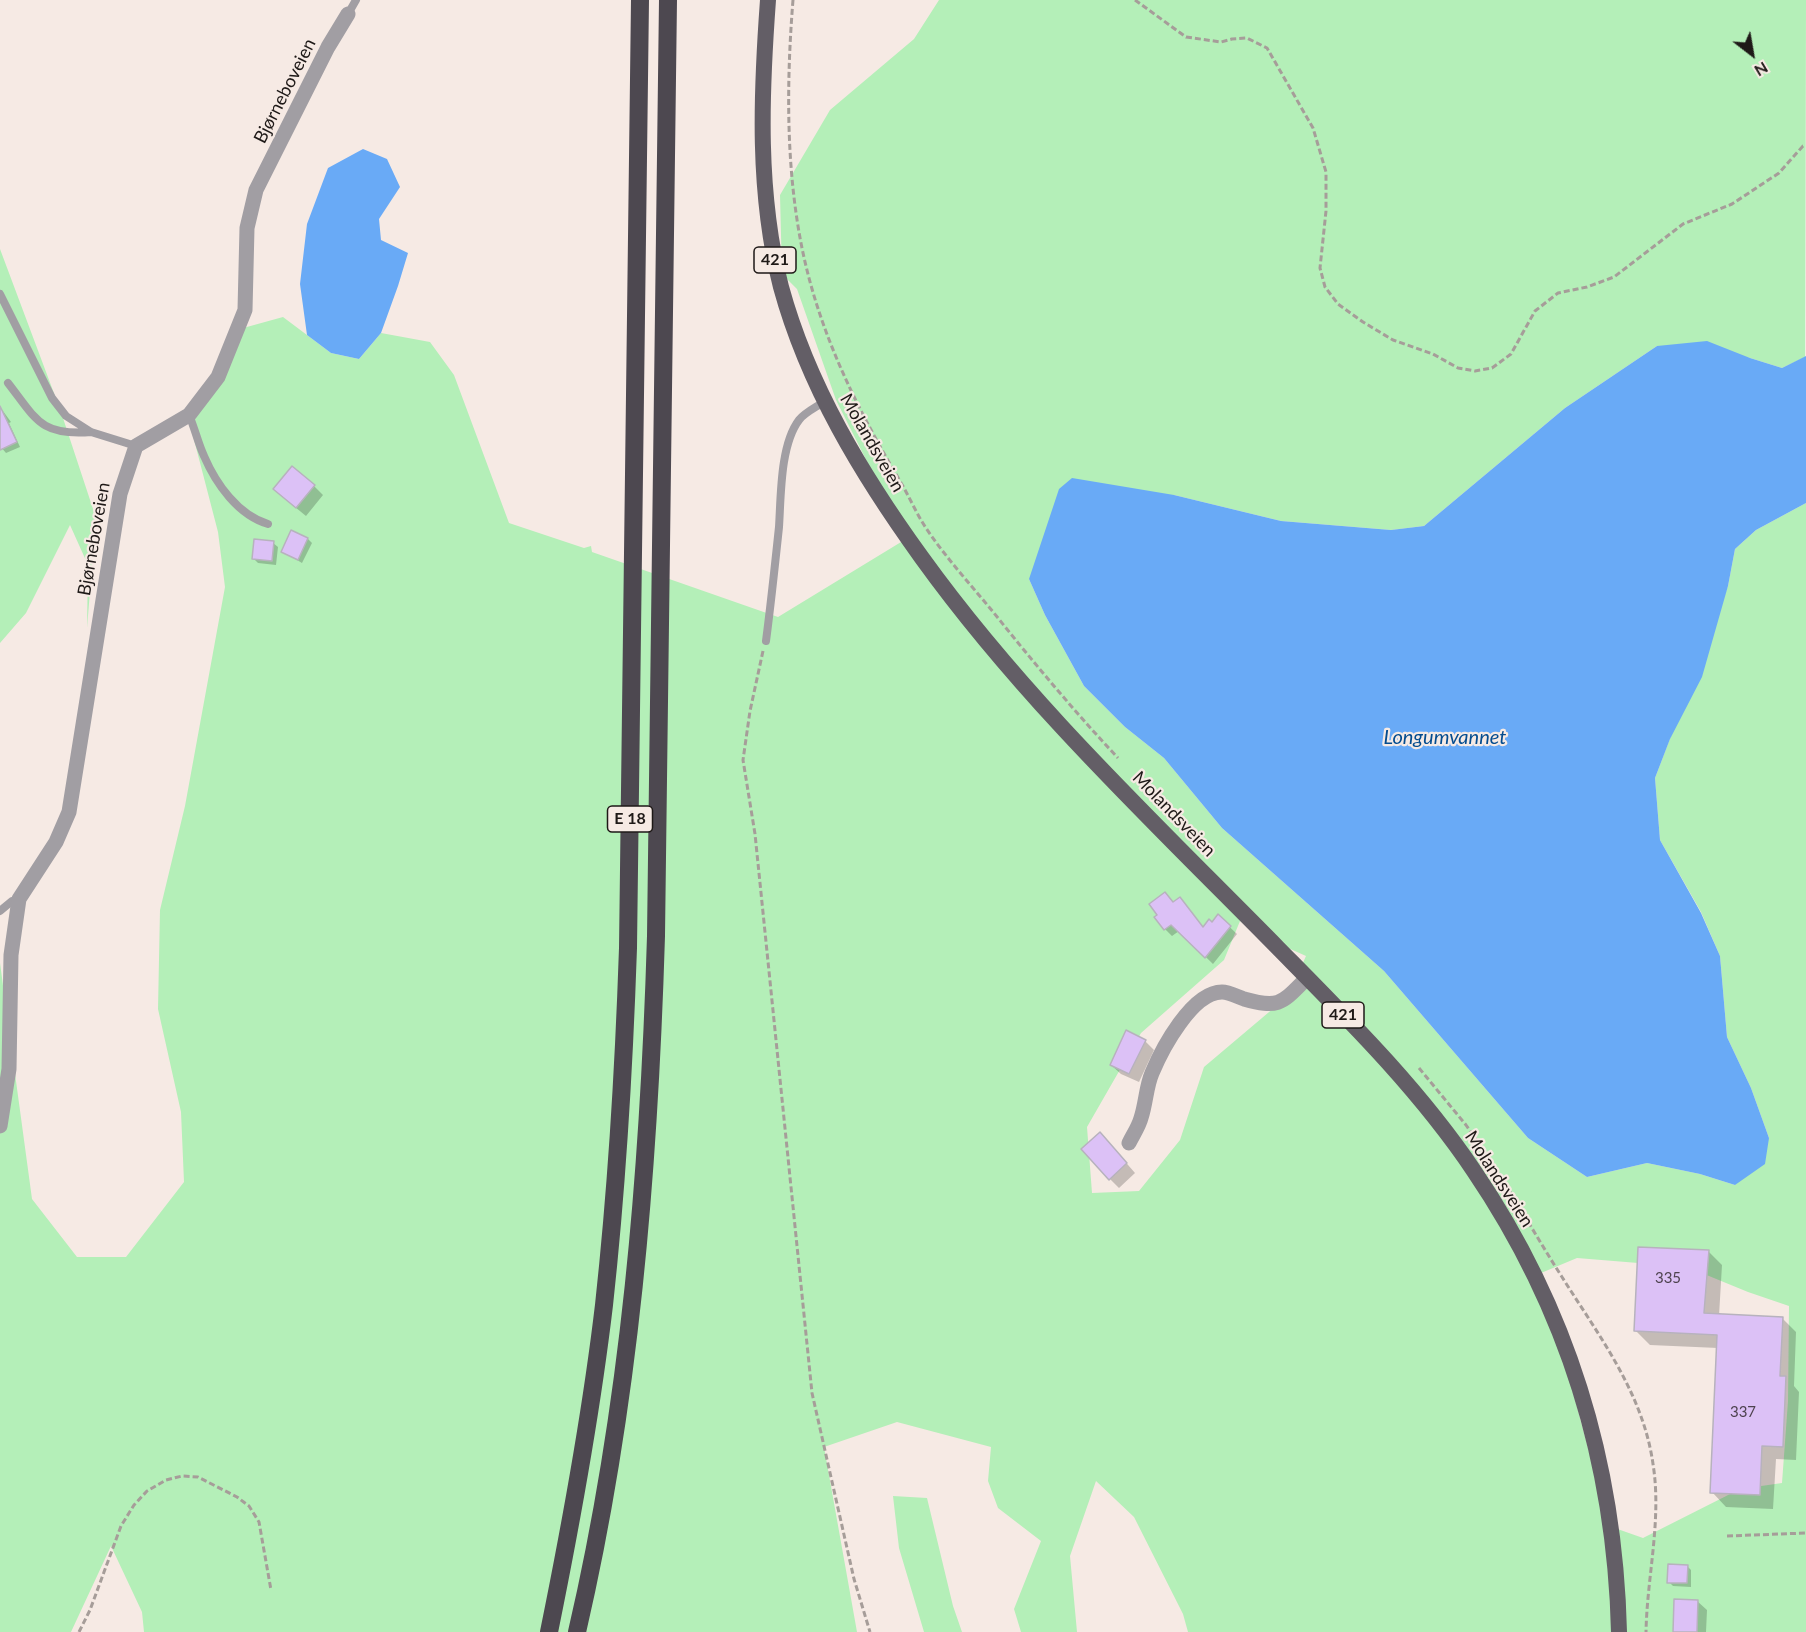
<!DOCTYPE html>
<html>
<head>
<meta charset="utf-8">
<style>
	body { margin:0 }
	#map { position:relative; width:1806px; height:1632px; overflow:hidden; background:#f6eae4; font-family:Lato,sans-serif }
	canvas { display:block }
	.north { position:absolute; left:1722px; top:24px; width:60px; height:60px; -webkit-text-stroke:4px #f6eae4; paint-order:stroke; rotate:149deg; font-size:16px; font-weight:700; line-height:24px; text-align:center; color:#1e1917 }
	.north::after { content:''; display:block; margin:auto; width:21px; height:27px; background:#1e1917; clip-path:polygon(50% 0,100% 100%,50% 72%,0 100%) }
</style>
</head>
<body>
<div id="map">
<canvas width="1806" height="1632"></canvas>
<div class="north">N</div>
</div>
<script>
const g = document.querySelector('canvas').getContext('2d');
g.lineJoin = 'round';
function paint(path, color) { g.fillStyle = color; g.fill(path, 'evenodd'); }
function strokePath(path, color, width, dash) { g.strokeStyle = color; g.lineWidth = width; g.lineCap = dash ? 'butt' : 'round'; g.setLineDash(dash || []); g.stroke(path); }
function write(font, color, halo, rows, align = 'center') {
  g.font = font + ' Lato,sans-serif'; g.lineWidth = 4.5; g.setLineDash([]); g.textBaseline = 'middle'; g.strokeStyle = halo; g.fillStyle = color; for (const [text, x, y, turn = 0] of rows) {
    g.save(); g.translate(x, y); g.rotate((+turn || 0) * Math.PI / 180); g.textAlign = isNaN(turn) ? turn : align; if (halo) g.strokeText(text, 0, 0); g.fillText(text, 0, 0); g.restore();
  }
}
const green = new Path2D(`
	M 939,0 L 1806,0 L 1805,357 L 1782,368 L 1750,358 L 1657,346 L 1565,408 L 1424,526 L 1391,530 L 1281,521 L 1174,495 L 1029,579 L 1045,615 L 1084,686 L 1125,727 L 1164,758 L 1222,828 L 1384,971 L 1528,1138 L 1587,1177 L 1647,1163 L 1700,1174 L 1735,1185 L 1769,1138 L 1751,1088 L 1727,1037 L 1720,956 L 1701,912 L 1660,840 L 1655,778 L 1728,586 L 1735,549 L 1756,530 L 1806,503 L 1806,1632 L 1188,1632 L 1183,1614 L 1134,1517 L 1096,1481 L 1070,1556 L 1077,1632 L 1021,1632 L 1014,1609 L 1041,1541 L 998,1508 L 988,1481 L 991,1447 L 897,1422 L 824,1447 L 857,1632 L 144,1632 L 142,1612 L 111,1546 L 71,1632 L 0,1632 L 0,963 L 32,1199 L 77,1257 L 126,1257 L 184,1182 L 181,1112 L 158,1009 L 160,910 L 185,806 L 225,587 L 218,532 L 191,428 L 236,330 L 283,317 L 331,353 L 359,359 L 381,333 L 430,342 L 454,375 L 509,523 L 584,548 L 591,546 L 592,552 L 778,617 L 906,539 L 836,400 L 797,289 L 782,274 L 780,195 L 830,110 L 914,39 ZM 1240,921 L 1257,934 L 1306,956 L 1288,996 L 1204,1067 L 1180,1140 L 1139,1191 L 1092,1193 L 1087,1127 L 1141,1033 L 1224,960 ZM 1577,1258 L 1687,1267 L 1748,1292 L 1789,1306 L 1788,1401 L 1782,1483 L 1740,1489 L 1643,1538 L 1609,1526 L 1541,1273 Z
	M 0,249 L 61,412 L 96,518 L 87,628 L 88,565 L 70,525 L 26,613 L 0,643 Z
	M 893,1496 L 927,1498 L 953,1606 L 962,1632 L 924,1632 L 899,1548 Z`);
const water = new Path2D(`
	M 363,149 L 387,159 L 400,187 L 379,219 L 381,240 L 408,253 L 398,286 L 381,333 L 359,359 L 331,353 L 307,335 L 300,284 L 307,224 L 328,168 Z
	M 1707,341 L 1750,358 L 1782,368 L 1806,356 L 1806,503 L 1756,530 L 1735,549 L 1728,586 L 1702,677 L 1670,739 L 1655,778 L 1660,840 L 1701,913 L 1720,956 L 1727,1037 L 1751,1088 L 1769,1138 L 1765,1164 L 1735,1185 L 1700,1174 L 1647,1163 L 1587,1177 L 1528,1138 L 1384,971 L 1222,828 L 1164,758 L 1125,727 L 1084,686 L 1045,615 L 1029,579 L 1059,489 L 1072,478 L 1174,495 L 1281,521 L 1391,530 L 1424,526 L 1565,408 L 1657,346 Z`);
const shadow = new Path2D(`
	M 0,407 L 11,422 L 9,423 L 20,447 L 6,453 L 0,446 Z
	M 314,486 L 323,495 L 306,516 L 284,498 Z
	M 291,532 L 308,539 L 312,543 L 302,563 L 282,551 Z
	M 273,543 L 278,547 L 276,565 L 258,563 L 254,559 Z
	M 1174,904 L 1204,928 L 1212,924 L 1218,916 L 1237,934 L 1213,964 L 1179,931 L 1172,936 L 1165,929 Z
	M 1145,1041 L 1154,1050 L 1139,1082 L 1121,1074 L 1111,1065 Z
	M 1109,1143 L 1135,1173 L 1119,1188 L 1110,1179 Z
	M 1708,1251 L 1722,1265 L 1719,1316 L 1782,1318 L 1796,1332 L 1794,1386 L 1799,1392 L 1796,1460 L 1776,1459 L 1773,1509 L 1726,1507 L 1712,1492 L 1718,1348 L 1650,1345 L 1636,1331 Z
	M 1687,1566 L 1691,1570 L 1691,1587 L 1673,1586 L 1669,1582 Z
	M 1697,1601 L 1707,1610 L 1706,1632 L 1675,1632 Z`);
const building = new Path2D(`
	M 0,406 L 17,442 L 0,450 Z
	M 292,466 L 315,485 L 296,508 L 273,489 Z
	M 291,530 L 308,538 L 298,560 L 281,552 Z
	M 254,539 L 274,541 L 272,561 L 252,559 Z
	M 1165,892 L 1173,902 L 1180,897 L 1203,927 L 1209,919 L 1212,922 L 1218,914 L 1231,926 L 1205,958 L 1171,925 L 1164,930 L 1154,917 L 1157,915 L 1149,904 Z
	M 1126,1030 L 1146,1040 L 1129,1074 L 1110,1065 Z
	M 1100,1132 L 1127,1163 L 1109,1180 L 1081,1149 Z
	M 1638,1247 L 1709,1250 L 1704,1313 L 1783,1317 L 1780,1376 L 1786,1376 L 1783,1447 L 1762,1446 L 1760,1495 L 1710,1493 L 1717,1335 L 1634,1331 Z
	M 1668,1564 L 1688,1565 L 1687,1583 L 1667,1583 Z
	M 1674,1599 L 1698,1600 L 1697,1632 L 1673,1632 Z`);
const path = new Path2D(`
	M 793,0 C 787,75 786,152 798,226 C 813,320 852,400 900,481 C 909,496 916,513 926,528 C 946,558 971,585 994,613 C 1034,663 1074,711 1118,758
	M 1135,0 L 1186,37 L 1221,42 L 1232,39 L 1247,38 L 1267,48 L 1313,128 L 1326,172 L 1326,211 L 1320,268 L 1325,287 L 1338,304 L 1363,322 L 1393,340 L 1433,354 L 1458,368 L 1475,371 L 1492,368 L 1511,354 L 1535,311 L 1558,293 L 1587,287 L 1614,277 L 1683,224 L 1732,204 L 1779,173 L 1803,146 L 1806,145
	M 763,651 L 750,711 L 743,760 L 755,834 L 812,1393 L 854,1579 L 870,1632
	M 1419,1068 L 1466,1125 L 1490,1160
	M 1495,1168 C 1518,1204 1539,1241 1562,1277 C 1599,1336 1643,1393 1653,1464 C 1662,1520 1647,1576 1646,1632
	M 1727,1536 L 1806,1533
	M 79,1632 L 90,1610 L 121,1526 L 134,1505 L 147,1491 L 166,1480 L 182,1476 L 198,1477 L 237,1497 L 249,1506 L 259,1522 L 271,1590`);
const service = new Path2D(`
	M 348,14 L 356,0
	M 0,294 L 52,398 L 66,416 L 91,432 L 136,446
	M 8,383 C 36,419 40,436 91,432
	M 189,415 C 195,429 198,443 204,456 C 216,484 238,515 268,524
	M 766,641 C 771,603 775,565 779,527 C 781,497 780,445 799,420 C 805,412 817,407 825,401
	M 0,911 L 12,901 L 19,899`);
const minor = new Path2D(`
	M 0,1126 L 9,1069 L 11,955 L 19,899 L 56,842 L 69,812 L 120,494 L 136,446 L 189,415 L 218,377 L 245,310 L 247,228 L 256,190 L 328,47 L 348,14
	M 1129,1143 C 1133,1135 1139,1126 1141,1118 C 1146,1103 1146,1087 1152,1073 C 1162,1049 1192,992 1222,992 C 1229,992 1238,997 1244,999 C 1280,1009 1282,1003 1307,978`);
const primary = new Path2D(`
	M 768,0 C 761,95 757,193 781,287 C 808,386 862,475 922,558 C 1025,701 1155,823 1278,948 C 1347,1018 1419,1089 1474,1171 C 1569,1311 1615,1464 1619,1632`);
const motorway = new Path2D(`
	M 549,1632 C 571,1524 591,1415 604,1305 C 617,1186 624,1067 628,948 L 640,0
	M 577,1632 C 630,1404 649,1169 656,936 L 668,0`);
const numberNames = [
	["335",1668,1278],
	["337",1743,1412]
];
const shields = [
	[775,260,42],
	[630,819,45],
	[1343,1015,42]
];
const shieldNames = [
	["421",775,260],
	["E 18",630,819],
	["421",1343,1015]
];
const streetNames = [
	["Bjørneboveien",285,91,-63],
	["Molandsveien",872,443,60],
	["Bjørneboveien",94,539,-80],
	["Molandsveien",1174,814,46],
	["Molandsveien",1499,1179,57]
];
const waterNames = [
	["Longumvannet",1445,738]
];
paint(green, '#b4efb8');
paint(water, '#69aaf6');
paint(shadow, '#0003');
paint(building, '#dcc1f6');
strokePath(building, '#b7b2bd', 1.5);
strokePath(path, '#a69d99', 3, [6, 3]);
strokePath(service, '#a19ea3', 8);
strokePath(minor, '#a19ea3', 15);
strokePath(primary, '#635e66', 16);
strokePath(motorway, '#4d4850', 18);
write('15px', '#4e434f', null, numberNames);
for (const [x, y, w] of shields) { const box = new Path2D(); box.roundRect(x - w / 2, y - 13, w, 26, 4.5); g.fillStyle = '#f6eae4'; g.fill(box); strokePath(box, '#1e1917', 1.5); }
write('bold 16px', '#1e1917', null, shieldNames);
write('18px', '#1e1917', '#f6eae4', streetNames);
write('italic 20px', '#044c8f', '#f6eae4', waterNames);
</script>
</body>
</html>
